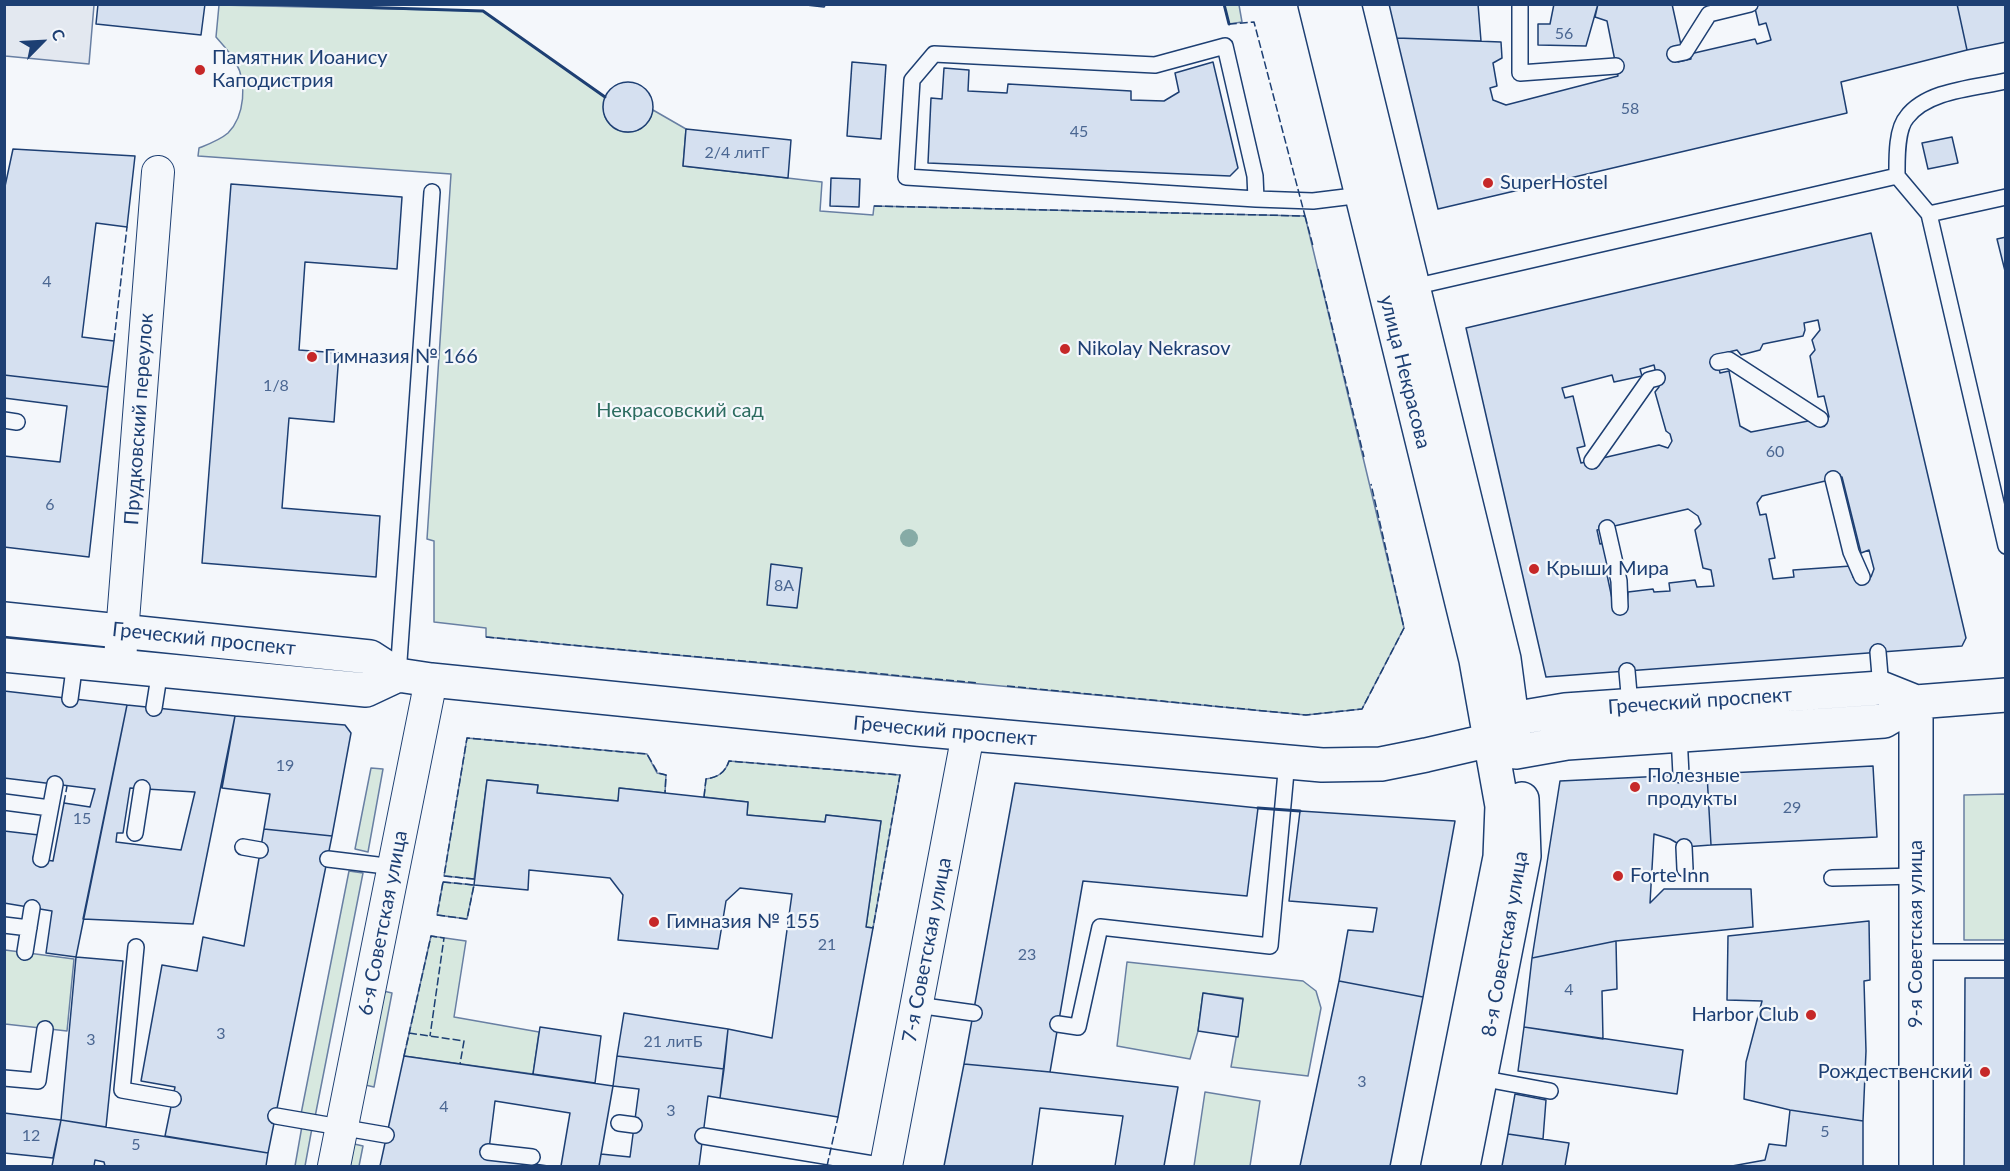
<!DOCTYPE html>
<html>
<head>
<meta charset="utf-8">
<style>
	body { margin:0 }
	#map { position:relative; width:2010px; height:1171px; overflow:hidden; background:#f4f7fb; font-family:Lato,sans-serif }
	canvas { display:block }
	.frame { position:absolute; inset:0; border:6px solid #1d3f73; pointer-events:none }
	.north { position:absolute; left:12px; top:12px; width:60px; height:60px; -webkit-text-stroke:4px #f4f7fb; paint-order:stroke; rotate:66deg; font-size:16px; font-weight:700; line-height:24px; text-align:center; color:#1d3f73 }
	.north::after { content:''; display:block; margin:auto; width:21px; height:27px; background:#1d3f73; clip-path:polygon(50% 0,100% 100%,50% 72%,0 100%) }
</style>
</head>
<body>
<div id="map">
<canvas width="2010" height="1171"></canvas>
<div class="frame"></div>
<div class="north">С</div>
</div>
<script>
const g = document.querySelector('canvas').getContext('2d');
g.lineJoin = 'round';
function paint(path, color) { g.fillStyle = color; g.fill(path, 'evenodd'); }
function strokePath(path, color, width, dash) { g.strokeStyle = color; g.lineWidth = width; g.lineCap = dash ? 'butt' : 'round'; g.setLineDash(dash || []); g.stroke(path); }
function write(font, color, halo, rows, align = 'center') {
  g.font = font + ' Lato,sans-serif'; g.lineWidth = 4.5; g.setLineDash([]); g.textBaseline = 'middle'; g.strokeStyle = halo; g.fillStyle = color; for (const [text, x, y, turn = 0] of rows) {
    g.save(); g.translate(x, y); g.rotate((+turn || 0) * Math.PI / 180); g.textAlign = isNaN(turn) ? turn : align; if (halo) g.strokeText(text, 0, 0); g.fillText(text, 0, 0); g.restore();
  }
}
const green = new Path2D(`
	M 219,5 L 483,11 L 605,97 C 594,133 643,148 653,110 L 686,129 L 683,166 L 822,182 L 820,211 L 873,215 L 874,206 L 1305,216 L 1404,628 L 1362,709 L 1306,715 L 486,637 L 486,628 L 434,622 L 434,541 L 427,539 L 451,174 L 198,156 L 199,148 C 209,144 220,140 228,133 C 245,116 247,82 236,63 C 231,53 223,45 216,37 Z
	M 1224,5 L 1239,5 L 1242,22 L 1229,24 Z
	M 467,738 L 647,754 L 657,773 L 666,775 L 665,793 L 620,788 L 618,801 L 537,793 L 538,785 L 487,780 L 474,879 L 444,876 Z
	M 729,761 L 900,775 L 873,928 L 866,927 L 881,821 L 826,815 L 825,822 L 747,815 L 748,802 L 704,797 L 706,779 C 718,777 725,773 729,761 Z
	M 371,768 L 383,769 L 368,852 L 355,849 Z
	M 2005,794 L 2005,940 L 1964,940 L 1964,795 Z
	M 349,871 L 363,873 L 315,1117 L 301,1114 Z
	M 443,882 L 474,885 L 467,919 L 437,915 Z
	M 431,936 L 466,941 L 454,1017 L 539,1032 L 533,1074 L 404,1056 Z
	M 5,950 L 74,959 L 67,1031 L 5,1024 Z
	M 1127,962 L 1303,981 L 1316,991 L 1321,1008 L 1308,1076 L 1231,1067 L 1243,998 L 1203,993 L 1198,1031 L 1190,1059 L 1117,1046 Z
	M 379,990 L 392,993 L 374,1087 L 361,1084 Z
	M 1205,1092 L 1260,1101 L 1250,1166 L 1194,1166 Z
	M 302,1126 L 312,1128 L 305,1166 L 295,1166 Z
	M 350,1143 L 363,1146 L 359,1166 L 346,1166 Z`);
const parking = new Path2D(`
	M 4,5 L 94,5 L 89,64 L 5,56 Z`);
const building = new Path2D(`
	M 98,4 L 205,4 L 201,35 L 96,24 Z
	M 797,4 L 826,4 L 824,7 Z
	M 1389,4 L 1478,4 L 1481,41 L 1397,38 Z
	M 1554,4 L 1598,4 L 1586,46 L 1538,45 L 1538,24 L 1550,24 Z
	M 1598,4 L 1672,4 L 1681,45 L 1675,54 L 1678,62 L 1691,59 L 1690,54 L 1755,39 L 1757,44 L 1771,40 L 1766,23 L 1759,25 L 1754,4 L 1957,4 L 1967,50 L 1841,82 L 1847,113 L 1438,209 L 1397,38 L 1501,42 L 1502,58 L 1493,63 L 1497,86 L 1490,88 L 1493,100 L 1506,105 L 1618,76 L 1607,21 L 1595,17 Z
	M 1957,4 L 2006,4 L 2006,42 L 1967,50 Z
	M 852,62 L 886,65 L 881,139 L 847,136 Z
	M 1213,62 L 1238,168 L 1230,176 L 928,163 L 931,98 L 942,99 L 944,68 L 969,70 L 968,91 L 1007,93 L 1008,84 L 1131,91 L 1131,100 L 1164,101 L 1179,92 L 1175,73 Z
	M603 107a25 25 0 1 1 50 0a25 25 0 1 1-50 0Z
	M 686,129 L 791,140 L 788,178 L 683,166 Z
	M 1952,137 L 1958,163 L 1928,169 L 1922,143 Z
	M 13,149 L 135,156 L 127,227 L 96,223 L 82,337 L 114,341 L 108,387 L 4,375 L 4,191 Z
	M 831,178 L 860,179 L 859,207 L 830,206 Z
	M 231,184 L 402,197 L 397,269 L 305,262 L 299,350 L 339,353 L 334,422 L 289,418 L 282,508 L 380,516 L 376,577 L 202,563 Z
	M 1871,233 L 1966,638 L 1962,646 L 1546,677 L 1466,328 ZM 1818,320 L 1820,330 L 1812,340 L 1815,350 L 1810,356 L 1818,397 L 1824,396 L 1829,417 L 1751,432 L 1740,426 L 1729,371 L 1720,373 L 1716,355 L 1737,350 L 1741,355 L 1760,350 L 1763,344 L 1803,336 L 1805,330 L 1804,323 ZM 1654,365 L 1659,387 L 1655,392 L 1666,431 L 1670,434 L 1672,441 L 1668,448 L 1659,445 L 1581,463 L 1577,448 L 1585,446 L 1573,396 L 1565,398 L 1562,388 L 1612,375 L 1614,382 L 1642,376 L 1640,369 ZM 1842,477 L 1861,553 L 1869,550 L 1874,569 L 1871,577 L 1853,577 L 1851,566 L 1793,570 L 1794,577 L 1773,579 L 1769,559 L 1775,558 L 1766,514 L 1760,515 L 1757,503 L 1762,496 ZM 1688,509 L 1698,516 L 1701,524 L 1695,530 L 1703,568 L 1711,570 L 1714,586 L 1697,587 L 1695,580 L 1669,583 L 1670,591 L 1654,592 L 1653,589 L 1628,592 L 1627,606 L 1614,608 L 1606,570 L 1611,569 L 1605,543 L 1600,544 L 1597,530 Z
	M 2006,237 L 2006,275 L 1997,239 Z
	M 4,375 L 108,387 L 89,557 L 4,547 L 4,456 L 60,462 L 67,406 L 4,398 Z
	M 771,564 L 802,568 L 797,608 L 767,605 Z
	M 4,691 L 127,705 L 76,957 L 46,953 L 52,911 L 4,903 L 4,831 L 39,835 L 33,858 L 53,861 L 64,803 L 90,807 L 95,789 L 4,778 Z
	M 127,705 L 235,716 L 193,924 L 83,919 ZM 130,788 L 195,792 L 181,850 L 116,842 L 117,833 L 123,833 Z
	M 235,716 L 345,725 L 351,733 L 332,836 L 264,829 L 270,794 L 222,788 Z
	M 1873,766 L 1877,837 L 1711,845 L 1707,774 Z
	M 1707,774 L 1711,845 L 1684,847 L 1670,839 L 1654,834 L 1650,903 L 1664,889 L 1751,889 L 1753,927 L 1616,941 L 1532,958 L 1560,781 Z
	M 487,780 L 538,785 L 537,793 L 618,801 L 619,788 L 748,802 L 747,815 L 825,822 L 826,815 L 881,821 L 866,927 L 873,928 L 838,1117 L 720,1098 L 728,1029 L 772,1038 L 792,894 L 740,888 L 726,901 L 718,949 L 618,940 L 623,895 L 610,878 L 529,870 L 528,890 L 474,885 Z
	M 1015,783 L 1258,808 L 1247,896 L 1083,881 L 1050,1072 L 964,1064 Z
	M 1300,811 L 1455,821 L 1423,997 L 1339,981 L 1348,930 L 1373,932 L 1377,908 L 1289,901 Z
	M 264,829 L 332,836 L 268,1153 L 165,1136 L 175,1087 L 141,1081 L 162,965 L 197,971 L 203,937 L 244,946 Z
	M 1869,921 L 1870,980 L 1864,981 L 1866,1051 L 1863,1121 L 1790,1110 L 1744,1099 L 1746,1062 L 1762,1001 L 1727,1000 L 1728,936 Z
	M 1616,941 L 1617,989 L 1602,991 L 1603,1039 L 1524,1027 L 1532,958 Z
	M 76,957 L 123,961 L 106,1127 L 61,1120 Z
	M 1965,978 L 2006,978 L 2006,1166 L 1964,1166 Z
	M 1339,981 L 1423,997 L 1390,1166 L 1300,1166 Z
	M 1203,993 L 1243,999 L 1238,1037 L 1198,1031 Z
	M 624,1013 L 728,1029 L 724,1069 L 617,1056 Z
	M 540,1027 L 601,1036 L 595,1083 L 533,1074 Z
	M 1524,1027 L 1683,1050 L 1677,1094 L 1518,1071 Z
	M 404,1056 L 613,1086 L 599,1166 L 561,1166 L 570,1113 L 495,1101 L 488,1157 L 548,1166 L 380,1166 Z
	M 617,1056 L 724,1069 L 720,1098 L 708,1096 L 699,1166 L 599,1166 L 601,1154 L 630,1157 L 639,1089 L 613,1086 Z
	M 964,1064 L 1050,1072 L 1178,1087 L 1164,1166 L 1115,1166 L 1123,1116 L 1040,1108 L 1032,1166 L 944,1166 Z
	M 1515,1094 L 1546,1100 L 1543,1139 L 1508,1134 Z
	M 1790,1110 L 1863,1121 L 1863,1166 L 1732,1166 L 1765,1160 L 1769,1144 L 1786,1146 Z
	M 4,1113 L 61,1120 L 53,1158 L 4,1153 Z
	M 61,1120 L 268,1153 L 266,1166 L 105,1166 L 104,1162 L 95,1160 L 94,1166 L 52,1166 Z
	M 1508,1134 L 1569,1143 L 1565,1166 L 1502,1166 Z`);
const service = new Path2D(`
	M 1520,4 L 1520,73 L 1616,66
	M 1675,54 L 1685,52 L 1709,14 L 1750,4
	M 1897,176 C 1897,160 1896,129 1907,117 C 1927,90 1975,88 2006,81
	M 1256,199 L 1255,176 L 1225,46 L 1155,65 L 934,54 L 912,80 L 906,177 L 1256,199 L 1313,201 L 1362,195
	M 1929,214 L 2006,197
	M 1409,288 L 1897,176 L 1929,214 L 2006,546
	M 1718,362 L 1729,360 L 1820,419
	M 4,420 L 17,422
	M 1592,461 L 1649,380 L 1657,378
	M 1833,479 L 1851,552 L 1862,577
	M 1607,528 L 1619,581 L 1620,607
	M 1878,652 L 1881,688
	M 1627,671 L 1630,705
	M 398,675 L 432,192
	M 70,699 L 75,662
	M 154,708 L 160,670
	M 1679,735 L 1681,775
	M 4,802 L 50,808
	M 135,833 L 142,788
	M 243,847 L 260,850
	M 1684,847 L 1685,869
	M 41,859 L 55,784
	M 328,859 L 394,867
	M 1832,878 L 1917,876
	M 4,925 L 29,928
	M 136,947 L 122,1090 L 173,1099
	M 25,952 L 32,908
	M 1916,952 L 2006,952
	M 917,1005 L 974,1013
	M 1058,1024 L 1078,1027 L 1100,927 L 1270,946 L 1287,761
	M 4,1078 L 38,1081 L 45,1029
	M 1480,1078 L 1550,1091
	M 276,1116 L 386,1135
	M 619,1123 L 634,1125
	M 703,1136 L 885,1166
	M 488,1152 L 532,1157`);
const minor = new Path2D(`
	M 120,659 L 158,172
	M 334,1166 L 431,680
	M 886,1166 L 968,734`);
const tertiary = new Path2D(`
	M 1315,4 L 1476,660 L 1502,806 L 1500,857 L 1438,1166
	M 1344,4 L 1504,659 L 1515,742
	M 4,619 L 370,657 L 398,675 L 431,680 L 916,729 L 1322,765 L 1381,764 L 1426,755 L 1491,740 L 1512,719 L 1565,710 L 1881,688 L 1916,702 L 2006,695
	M 4,655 L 366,690 L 398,675
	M 1916,702 L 1916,1166
	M 1495,742 L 1516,752 L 1567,743 L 1884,721 L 1916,702
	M 1463,1166 L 1524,856 L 1522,799`);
const fence = new Path2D(`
	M 874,206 L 1305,216 L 1254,22 L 1229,24
	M 1305,216 L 1313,246
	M 1318,269 L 1364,457
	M 114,341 L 127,227
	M 486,637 L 978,683
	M 1007,686 L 1306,715 L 1362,709 L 1404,628 L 1371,484
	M 704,797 L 706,779 C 718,777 725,773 729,761 L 900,775 L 873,928
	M 64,803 L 67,786
	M 474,879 L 444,876 L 467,738 L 647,754 L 658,773 L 666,775 L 665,793
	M 443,882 L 474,885 L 467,919 L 437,915 Z
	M 409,1033 L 464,1041 L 460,1064
	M 404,1056 L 431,936 L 444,938 L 430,1036
	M 827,1166 L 838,1117`);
const wall = new Path2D(`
	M 260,4 L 483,11 L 605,97
	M 1224,4 L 1229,24
	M 1258,808 L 1300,811`);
const trees = [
	[909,538]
];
const markers = [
	[200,70,6,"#c62828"],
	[1488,183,6,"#c62828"],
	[1065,349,6,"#c62828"],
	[312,357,6,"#c62828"],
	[1534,569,6,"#c62828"],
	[1635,787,6,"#c62828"],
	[1618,876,6,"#c62828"],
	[654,922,6,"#c62828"],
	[1811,1015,6,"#c62828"],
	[1985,1072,6,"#c62828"]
];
const numberNames = [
	["56",1564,34],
	["58",1630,109],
	["45",1079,132],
	["2/4 литГ",737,153],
	["4",47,282],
	["1/8",276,386],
	["60",1775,452],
	["6",50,505],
	["8А",784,586],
	["19",285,766],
	["29",1792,808],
	["15",82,819],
	["21",827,945],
	["23",1027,955],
	["4",1569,990],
	["3",221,1034],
	["3",91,1040],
	["21 литБ",673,1042],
	["3",1362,1082],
	["4",444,1107],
	["3",671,1111],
	["5",1825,1132],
	["12",31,1136],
	["5",136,1145]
];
const poiNames = [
	["Памятник Иоанису",212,58],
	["Каподистрия",212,81],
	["SuperHostel",1500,183],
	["Nikolay Nekrasov",1077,349],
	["Гимназия № 166",324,357],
	["Крыши Мира",1546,569],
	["Полезные",1647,776],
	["продукты",1647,799],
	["Forte Inn",1630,876],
	["Гимназия № 155",666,922],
	["Harbor Club",1799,1015,"right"],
	["Рождественский",1973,1072,"right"]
];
const streetNames = [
	["улица Некрасова",1405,372,76],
	["Прудковский переулок",139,419,-86],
	["Греческий проспект",204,639,6],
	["Греческий проспект",1700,701,-4],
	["Греческий проспект",945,731,5],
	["6-я Советская улица",383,923,-79],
	["9-я Советская улица",1916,934,-90],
	["8-я Советская улица",1505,944,-80],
	["7-я Советская улица",927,950,-79]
];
const parkNames = [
	["Некрасовский сад",680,411]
];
paint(green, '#d7e8df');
strokePath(green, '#687fa3', 1.5);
paint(parking, '#e3e8f0');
strokePath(parking, '#687fa3', 1.5);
paint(building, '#d5e0f0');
strokePath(building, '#1d3f73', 1.5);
strokePath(service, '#1d3f73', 18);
strokePath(minor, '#1d3f73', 34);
strokePath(tertiary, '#1d3f73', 36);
strokePath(service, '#f4f7fb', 15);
strokePath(minor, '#f4f7fb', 32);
strokePath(tertiary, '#f4f7fb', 33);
strokePath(fence, '#1d3f73', 1.5, [8, 3]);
strokePath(wall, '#1d3f73', 3);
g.fillStyle = '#86aba6';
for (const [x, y] of trees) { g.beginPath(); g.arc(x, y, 9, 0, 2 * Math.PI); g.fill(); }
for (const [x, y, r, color] of markers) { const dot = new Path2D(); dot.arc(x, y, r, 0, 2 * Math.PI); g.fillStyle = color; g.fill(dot); strokePath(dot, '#f4f7fb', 2); }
write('16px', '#4b6792', null, numberNames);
write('20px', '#1d3f73', '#f4f7fb', poiNames, 'left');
write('20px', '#1d3f73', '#f4f7fb', streetNames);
write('20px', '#2c6c60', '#f4f7fb', parkNames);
</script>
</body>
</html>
